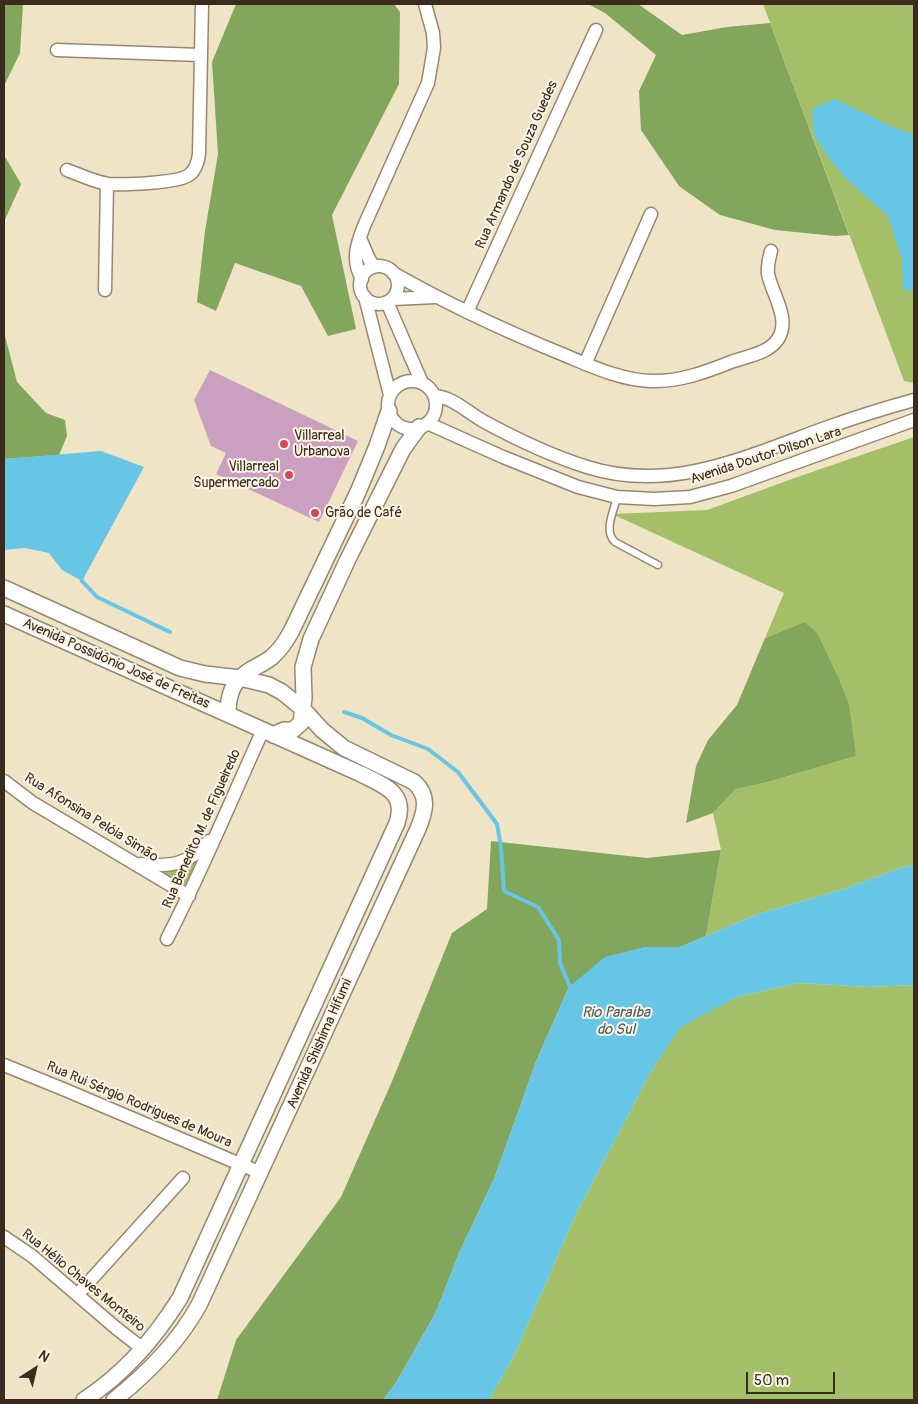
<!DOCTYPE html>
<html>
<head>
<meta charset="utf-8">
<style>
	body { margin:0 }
	#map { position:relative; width:918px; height:1404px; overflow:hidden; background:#f0e4c6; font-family:Pangolin,sans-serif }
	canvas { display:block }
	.frame { position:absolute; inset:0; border:5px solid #3b2a1e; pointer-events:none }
	.north { position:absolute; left:10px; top:1344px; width:50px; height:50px; -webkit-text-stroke:4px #fcf5e5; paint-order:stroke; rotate:35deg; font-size:14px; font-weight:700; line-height:20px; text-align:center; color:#3b2a1e }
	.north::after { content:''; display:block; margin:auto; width:18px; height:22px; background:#3b2a1e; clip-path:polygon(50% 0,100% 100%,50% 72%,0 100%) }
	.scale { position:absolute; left:746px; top:1372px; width:89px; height:22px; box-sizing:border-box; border:2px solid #3b2a1e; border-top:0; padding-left:6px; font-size:15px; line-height:18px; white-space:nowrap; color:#3b2a1e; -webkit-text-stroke:4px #fcf5e5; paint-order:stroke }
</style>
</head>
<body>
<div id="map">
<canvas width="918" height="1404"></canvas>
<div class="frame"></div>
<div class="north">N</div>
<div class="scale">50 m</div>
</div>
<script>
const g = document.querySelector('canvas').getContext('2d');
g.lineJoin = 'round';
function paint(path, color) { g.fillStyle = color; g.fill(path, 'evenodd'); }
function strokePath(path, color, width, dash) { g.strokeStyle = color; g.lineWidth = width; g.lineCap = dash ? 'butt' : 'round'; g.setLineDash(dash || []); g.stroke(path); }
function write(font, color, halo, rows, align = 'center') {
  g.font = font + ' Pangolin,sans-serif'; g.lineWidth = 4; g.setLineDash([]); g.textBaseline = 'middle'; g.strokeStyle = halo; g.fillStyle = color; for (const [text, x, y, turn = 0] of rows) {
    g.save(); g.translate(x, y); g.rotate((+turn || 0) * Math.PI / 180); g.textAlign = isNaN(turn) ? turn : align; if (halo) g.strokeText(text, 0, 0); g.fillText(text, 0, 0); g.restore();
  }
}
const green = new Path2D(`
	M 763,4 L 914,4 L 914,383 L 904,381 Z
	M 914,437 L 914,865 L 900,868 L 844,889 L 758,914 L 706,936 L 721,850 L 713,813 L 736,789 L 768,782 L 856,756 L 804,622 L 765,638 L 784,593 L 612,514 L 707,510 L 803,475 Z
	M 197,859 L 189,880 L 184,885 L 158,871 Z
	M 799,983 L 868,987 L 914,985 L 914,1400 L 489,1400 L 514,1356 L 577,1212 L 652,1070 L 681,1026 L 737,997 Z`);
const forest = new Path2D(`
	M 4,4 L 23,4 L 20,53 L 4,86 Z
	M 236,4 L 394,4 L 400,12 L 399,84 L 332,215 L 356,329 L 328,336 L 301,286 L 235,263 L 216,311 L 197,302 L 205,231 L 218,154 L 212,62 Z
	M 588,4 L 638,4 L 682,35 L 727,27 L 770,23 L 849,235 L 835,236 L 775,230 L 720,215 L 679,186 L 641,130 L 639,91 L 656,55 L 605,13 Z
	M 4,155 L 21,184 L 4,222 Z
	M 4,332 L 17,382 L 46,413 L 65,420 L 67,436 L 59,455 L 4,459 Z
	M 804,622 L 817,633 L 838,677 L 849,705 L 856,756 L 768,782 L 736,789 L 713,813 L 686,823 L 696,766 L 708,740 L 737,705 L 765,638 Z
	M 491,841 L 647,858 L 721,850 L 706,936 L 680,947 L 645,947 L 569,987 L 537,1059 L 494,1179 L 459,1253 L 436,1312 L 397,1381 L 383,1400 L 217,1400 L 236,1340 L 341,1197 L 393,1079 L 452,933 L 487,909 Z`);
const water = new Path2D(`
	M 835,99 L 893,127 L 914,135 L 914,288 L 910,291 L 903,289 L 902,259 L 888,216 L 845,178 L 828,157 L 814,135 L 812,109 Z
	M 101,451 L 144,467 L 82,581 L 62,570 L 49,553 L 25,548 L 4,550 L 4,459 Z
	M 914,865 L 914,985 L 868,987 L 799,983 L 737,997 L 681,1027 L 652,1070 L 577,1212 L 514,1356 L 489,1400 L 383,1400 L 397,1381 L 436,1312 L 459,1253 L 494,1179 L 537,1059 L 569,987 L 605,957 L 645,947 L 680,947 L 758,914 L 844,889 L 900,868 Z`);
const stream = new Path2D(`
	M 81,577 L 82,581 L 97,597 L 170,632
	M 344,712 L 362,718 L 391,735 L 428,749 L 458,772 L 497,824 L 501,847 L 504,891 L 538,907 L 559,940 L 560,963 L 571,989`);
const building = new Path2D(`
	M 210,370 L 358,441 L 319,522 L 216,474 L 226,453 L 211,446 L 194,400 Z`);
const service = new Path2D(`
	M 617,497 C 614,511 603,531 615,542 L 658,565`);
const minor = new Path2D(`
	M 57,50 L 200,55
	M 67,170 C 80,175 95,182 108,184 C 123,185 179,183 189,175 C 196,170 198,162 199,154 L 202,4
	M 360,238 L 369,259 L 374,267
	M360 285a19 19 0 1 1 38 0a19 19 0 1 1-38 0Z
	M 393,273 C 446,303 501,329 557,352 C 587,364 618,380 651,381 C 679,382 706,372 731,362 C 747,356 768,354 778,339 C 791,319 772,294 768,274 C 767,266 769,259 771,251
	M 362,279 C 351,260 357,244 364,226 L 428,83 L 434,48 L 433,33 L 425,4
	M 105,290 L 107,184
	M 365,297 L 390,395
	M 393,299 L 435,297
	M 387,302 L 422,383
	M 467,312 L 596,30
	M 585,364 L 651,214
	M388 405a24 24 0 1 1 48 0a24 24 0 1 1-48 0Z
	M 434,396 C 453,397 467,412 483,421 C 516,439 552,456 587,467 C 672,494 750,455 828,427 C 856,417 885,408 914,400
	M 427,423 L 503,457 L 578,487 L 617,497 L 654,499 L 690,497 L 731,486 L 914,420
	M 4,781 L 33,803 L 189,896
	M 140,864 C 171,867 188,865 209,841
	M 167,939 C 202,871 231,800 263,730
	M 4,1065 L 63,1089 L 261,1173
	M 4,1237 L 32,1256 L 116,1328 L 143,1349
	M 78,1294 L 183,1178`);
const tertiary = new Path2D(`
	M 4,588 L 180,668 L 205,674 L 240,678 L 269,685 L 282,692 L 303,709 L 322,730 L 344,748 L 414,782 C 430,796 425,813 417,831 L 199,1305 C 178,1343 148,1373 114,1400
	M 4,614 L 361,774 C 385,786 407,793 397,823 L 180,1298 C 155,1338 124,1374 84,1400
	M 228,714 C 228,693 233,680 252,669 C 259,665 266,662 272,657 C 280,650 286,641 291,632 L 358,492 L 377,446 L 389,411
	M 273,735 L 284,730 L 293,730 L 301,723 L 304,698 L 303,667 L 311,639 L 348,559 L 403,449 L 419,427`);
const markers = [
	[284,444,5,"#d1495b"],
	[289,475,5,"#d1495b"],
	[315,513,5,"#d1495b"]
];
const streetNames = [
	["Rua Armando de Souza Guedes",517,165,-66],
	["Avenida Doutor Dilson Lara",766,456,-18],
	["Avenida Possidônio José de Freitas",116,664,24],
	["Rua Afonsina Pelóia Simão",91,818,32],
	["Rua Benedito M. de Figueiredo",202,829,-66],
	["Avenida Shishima Hifumi",320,1044,-66],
	["Rua Rui Sérgio Rodrigues de Moura",139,1105,23],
	["Rua Hélio Chaves Monteiro",83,1281,39]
];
const poiNames = [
	["Villarreal",294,436],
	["Urbanova",294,452],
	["Villarreal",279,467,"right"],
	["Supermercado",279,483,"right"],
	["Grão de Café",325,513]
];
const waterNames = [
	["Rio Paraíba",616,1013],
	["do Sul",616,1030]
];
paint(green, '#a3c068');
paint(forest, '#82a65c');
paint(water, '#67c6e5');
strokePath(stream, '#67c6e5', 4);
paint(building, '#ca9fbf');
strokePath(service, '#968772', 9);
strokePath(minor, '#968772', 15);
strokePath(tertiary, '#968772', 18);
strokePath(service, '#fff', 6);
strokePath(minor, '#fff', 12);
strokePath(tertiary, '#fff', 15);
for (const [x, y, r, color] of markers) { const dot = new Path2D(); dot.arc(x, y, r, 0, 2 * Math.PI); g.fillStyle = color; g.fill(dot); strokePath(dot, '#fcf5e5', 2); }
write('14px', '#3b2a1e', '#fcf5e5', streetNames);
write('14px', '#3b2a1e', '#fcf5e5', poiNames, 'left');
write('italic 15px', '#48595a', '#fcf5e5', waterNames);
</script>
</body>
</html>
